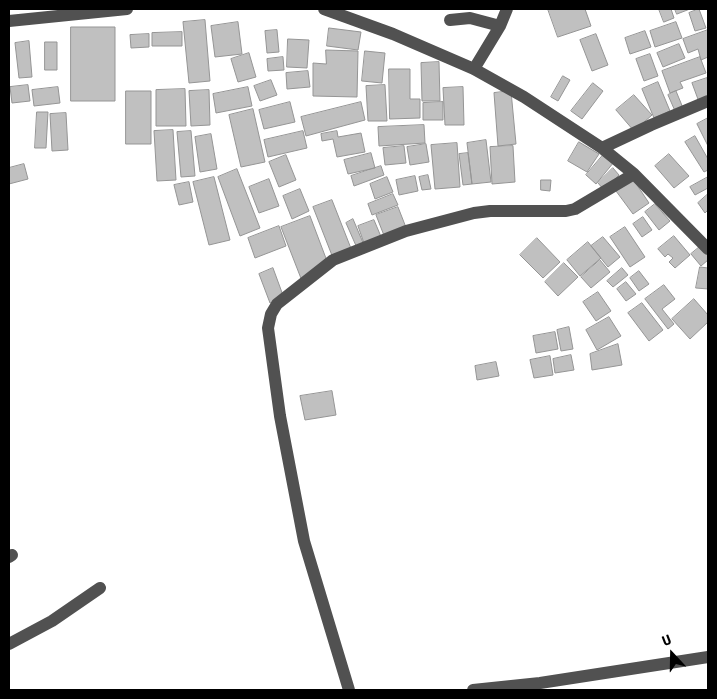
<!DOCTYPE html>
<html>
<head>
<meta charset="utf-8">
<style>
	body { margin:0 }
	#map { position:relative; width:717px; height:699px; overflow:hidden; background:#fff; font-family:"Asap Condensed",sans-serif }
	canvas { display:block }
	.frame { position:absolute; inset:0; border:10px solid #000; pointer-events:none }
	.north { position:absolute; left:647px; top:629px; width:50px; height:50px; -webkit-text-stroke:4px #fff; paint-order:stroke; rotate:339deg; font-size:14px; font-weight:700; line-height:20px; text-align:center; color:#000 }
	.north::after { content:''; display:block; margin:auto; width:18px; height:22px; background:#000; clip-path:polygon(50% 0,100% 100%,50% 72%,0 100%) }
</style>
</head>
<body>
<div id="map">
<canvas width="717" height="699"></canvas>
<div class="frame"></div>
<div class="north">U</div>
</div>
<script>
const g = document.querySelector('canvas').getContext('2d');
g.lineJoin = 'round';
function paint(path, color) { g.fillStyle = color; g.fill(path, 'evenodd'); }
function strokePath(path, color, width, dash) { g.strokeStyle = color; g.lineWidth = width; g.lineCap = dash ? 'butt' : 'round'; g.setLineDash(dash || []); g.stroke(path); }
const building = new Path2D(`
	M 548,9 L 585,9 L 591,26 L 558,37 Z
	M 659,9 L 671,9 L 674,18 L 664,22 Z
	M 675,9 L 690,9 L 677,14 Z
	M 699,9 L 706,28 L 695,31 L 689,13 Z
	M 205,20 L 210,81 L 189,83 L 183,22 Z
	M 238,22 L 242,54 L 215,57 L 211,26 Z
	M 676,22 L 682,38 L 655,47 L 650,31 Z
	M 71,27 L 115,27 L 115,101 L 71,101 Z
	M 329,28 L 361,32 L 358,50 L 327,46 Z
	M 277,30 L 279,52 L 267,53 L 265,31 Z
	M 708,30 L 708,57 L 701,60 L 698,49 L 688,53 L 683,39 Z
	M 645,31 L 651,47 L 630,54 L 625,38 Z
	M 182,32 L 182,46 L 152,46 L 152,33 Z
	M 149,34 L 149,47 L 131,48 L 130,35 Z
	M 596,34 L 608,65 L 592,71 L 580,40 Z
	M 288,39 L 309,40 L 307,68 L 287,67 Z
	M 29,41 L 32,77 L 19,78 L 15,43 Z
	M 45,42 L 57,42 L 57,70 L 45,70 Z
	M 679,44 L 685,58 L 663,67 L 657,53 Z
	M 326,50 L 358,51 L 357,97 L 313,96 L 313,63 L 326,64 Z
	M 365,51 L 385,53 L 382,83 L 362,81 Z
	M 249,53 L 256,77 L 238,82 L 231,59 Z
	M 650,54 L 658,76 L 644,81 L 636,59 Z
	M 283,57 L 284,70 L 268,71 L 267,59 Z
	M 700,57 L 706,73 L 680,82 L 683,88 L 670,93 L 662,71 Z
	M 439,62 L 440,101 L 422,101 L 421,63 Z
	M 389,69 L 410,69 L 410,99 L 420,99 L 420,118 L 390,119 Z
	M 308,71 L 310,87 L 287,89 L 286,73 Z
	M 563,76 L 570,80 L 558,101 L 551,97 Z
	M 707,78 L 708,82 L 708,98 L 699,102 L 692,83 Z
	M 271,80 L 277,95 L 260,101 L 254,86 Z
	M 658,82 L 670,111 L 654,118 L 642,89 Z
	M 593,83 L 603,91 L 582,119 L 571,111 Z
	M 28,85 L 30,101 L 12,103 L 10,87 Z
	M 385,85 L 387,121 L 368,121 L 366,86 Z
	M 58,87 L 60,103 L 34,106 L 32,90 Z
	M 248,87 L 252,106 L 216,113 L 213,94 Z
	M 463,87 L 464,125 L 445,125 L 443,88 Z
	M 185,89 L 186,126 L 156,126 L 156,90 Z
	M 209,90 L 210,125 L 191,126 L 189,91 Z
	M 126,91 L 151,91 L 151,144 L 126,144 Z
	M 511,91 L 516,144 L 498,146 L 494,93 Z
	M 676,91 L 683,108 L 675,111 L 668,95 Z
	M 634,95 L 652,115 L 634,131 L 616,110 Z
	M 290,102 L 295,122 L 264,129 L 259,110 Z
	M 361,102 L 365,120 L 306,136 L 301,117 Z
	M 443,102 L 443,120 L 423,120 L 423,103 Z
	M 253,109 L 265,162 L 241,167 L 229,115 Z
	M 37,112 L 48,112 L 46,148 L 35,148 Z
	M 66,113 L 68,150 L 52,151 L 50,114 Z
	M 708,118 L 708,146 L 697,124 Z
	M 424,125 L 425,143 L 379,146 L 378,127 Z
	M 173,130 L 176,180 L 157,181 L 154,131 Z
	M 191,131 L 195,176 L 181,177 L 177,132 Z
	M 303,131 L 307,148 L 268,157 L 264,140 Z
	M 337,131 L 338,137 L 361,133 L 365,152 L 337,157 L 333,139 L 322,141 L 321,134 Z
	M 211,134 L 217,169 L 200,172 L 195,137 Z
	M 695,136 L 708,159 L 708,170 L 704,172 L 685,142 Z
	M 486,140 L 491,182 L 472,184 L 467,143 Z
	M 579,142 L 599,154 L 587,172 L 568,161 Z
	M 457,143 L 460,187 L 435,189 L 431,145 Z
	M 426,144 L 429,162 L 410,165 L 407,147 Z
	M 404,146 L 406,163 L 385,165 L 383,148 Z
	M 513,146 L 515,182 L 492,184 L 490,147 Z
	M 371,153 L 375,168 L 348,174 L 344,160 Z
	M 468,153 L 472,184 L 463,185 L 459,154 Z
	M 604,154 L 614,162 L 596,184 L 586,175 Z
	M 669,154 L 689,176 L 674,188 L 655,166 Z
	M 286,155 L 296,180 L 279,187 L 269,162 Z
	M 24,164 L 28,179 L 9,184 L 9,168 Z
	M 381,166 L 384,175 L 354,186 L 351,176 Z
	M 613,168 L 619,175 L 604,190 L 598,183 Z
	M 237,169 L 260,228 L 240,236 L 218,177 Z
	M 428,175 L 431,189 L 422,190 L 419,177 Z
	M 415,176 L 418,191 L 399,195 L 396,180 Z
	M 214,177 L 230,240 L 209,245 L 193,182 Z
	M 387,177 L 393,192 L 375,199 L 370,184 Z
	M 708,177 L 708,188 L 695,195 L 690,187 Z
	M 269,179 L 279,206 L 259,213 L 249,187 Z
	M 633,179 L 649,203 L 633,214 L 616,191 Z
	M 541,180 L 551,180 L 550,191 L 541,190 Z
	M 189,182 L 193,202 L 179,205 L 174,185 Z
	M 300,189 L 309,211 L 292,219 L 283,196 Z
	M 393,194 L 398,205 L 372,215 L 368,204 Z
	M 708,194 L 708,210 L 705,213 L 698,203 Z
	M 332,200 L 352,251 L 333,258 L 313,207 Z
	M 655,204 L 670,221 L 659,230 L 645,212 Z
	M 398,207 L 407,230 L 385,238 L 376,215 Z
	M 310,216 L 327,261 L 302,281 L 281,227 Z
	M 643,217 L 652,230 L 642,237 L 633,224 Z
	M 353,219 L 364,245 L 357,248 L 346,223 Z
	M 374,220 L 382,239 L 365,246 L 358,226 Z
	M 279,226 L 286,246 L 255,258 L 248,238 Z
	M 625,227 L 645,257 L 630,267 L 610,237 Z
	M 674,236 L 690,255 L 675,268 L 669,262 L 673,258 L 668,254 L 665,257 L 658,249 Z
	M 603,237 L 620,257 L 608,267 L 591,246 Z
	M 537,238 L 560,262 L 543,278 L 520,255 Z
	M 588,242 L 601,258 L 580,276 L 567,260 Z
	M 702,245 L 708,252 L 708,260 L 701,266 L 691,254 Z
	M 600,260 L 610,272 L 591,288 L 581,277 Z
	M 564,263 L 578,277 L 558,296 L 545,282 Z
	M 700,267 L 708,268 L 708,289 L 696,288 Z
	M 273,268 L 284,298 L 270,303 L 259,274 Z
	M 622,268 L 628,275 L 613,287 L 607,281 Z
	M 639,271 L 649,284 L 639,291 L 630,278 Z
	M 626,282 L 636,294 L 626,301 L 617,289 Z
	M 664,285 L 675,299 L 662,309 L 674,324 L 668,329 L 645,299 Z
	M 598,292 L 611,311 L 596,321 L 583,302 Z
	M 694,299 L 708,315 L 708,322 L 690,339 L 672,319 Z
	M 642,303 L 663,330 L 649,341 L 628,313 Z
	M 609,317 L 621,336 L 597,350 L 586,330 Z
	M 569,327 L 573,349 L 561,351 L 557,330 Z
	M 555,332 L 558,349 L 536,353 L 533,336 Z
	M 618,344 L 622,365 L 592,370 L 590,354 Z
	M 571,355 L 574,370 L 555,373 L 553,359 Z
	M 550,356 L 553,375 L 534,378 L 530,360 Z
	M 496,362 L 499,376 L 477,380 L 475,366 Z
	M 332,391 L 336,415 L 305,420 L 300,396 Z`);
const minor = new Path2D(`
	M 324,9 L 393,34 L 474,69 L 524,97 L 602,148 L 634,174 L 708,249
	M 450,20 L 470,18 L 500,26
	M 9,21 L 127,9
	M 474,69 L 500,26 L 507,9
	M 602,148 L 651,125 L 708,101
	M 9,557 L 12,555
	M 9,644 L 52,621 L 100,588
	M 349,690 L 304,541 L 280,416 L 268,328 L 271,314 L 277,304 L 333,260 L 406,231 L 474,213 L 490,211 L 566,211 L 575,209 L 634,174
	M 473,690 L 540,683 L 708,657`);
paint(building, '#c0c0c0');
strokePath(building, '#959595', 1);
strokePath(minor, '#515151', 12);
</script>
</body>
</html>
